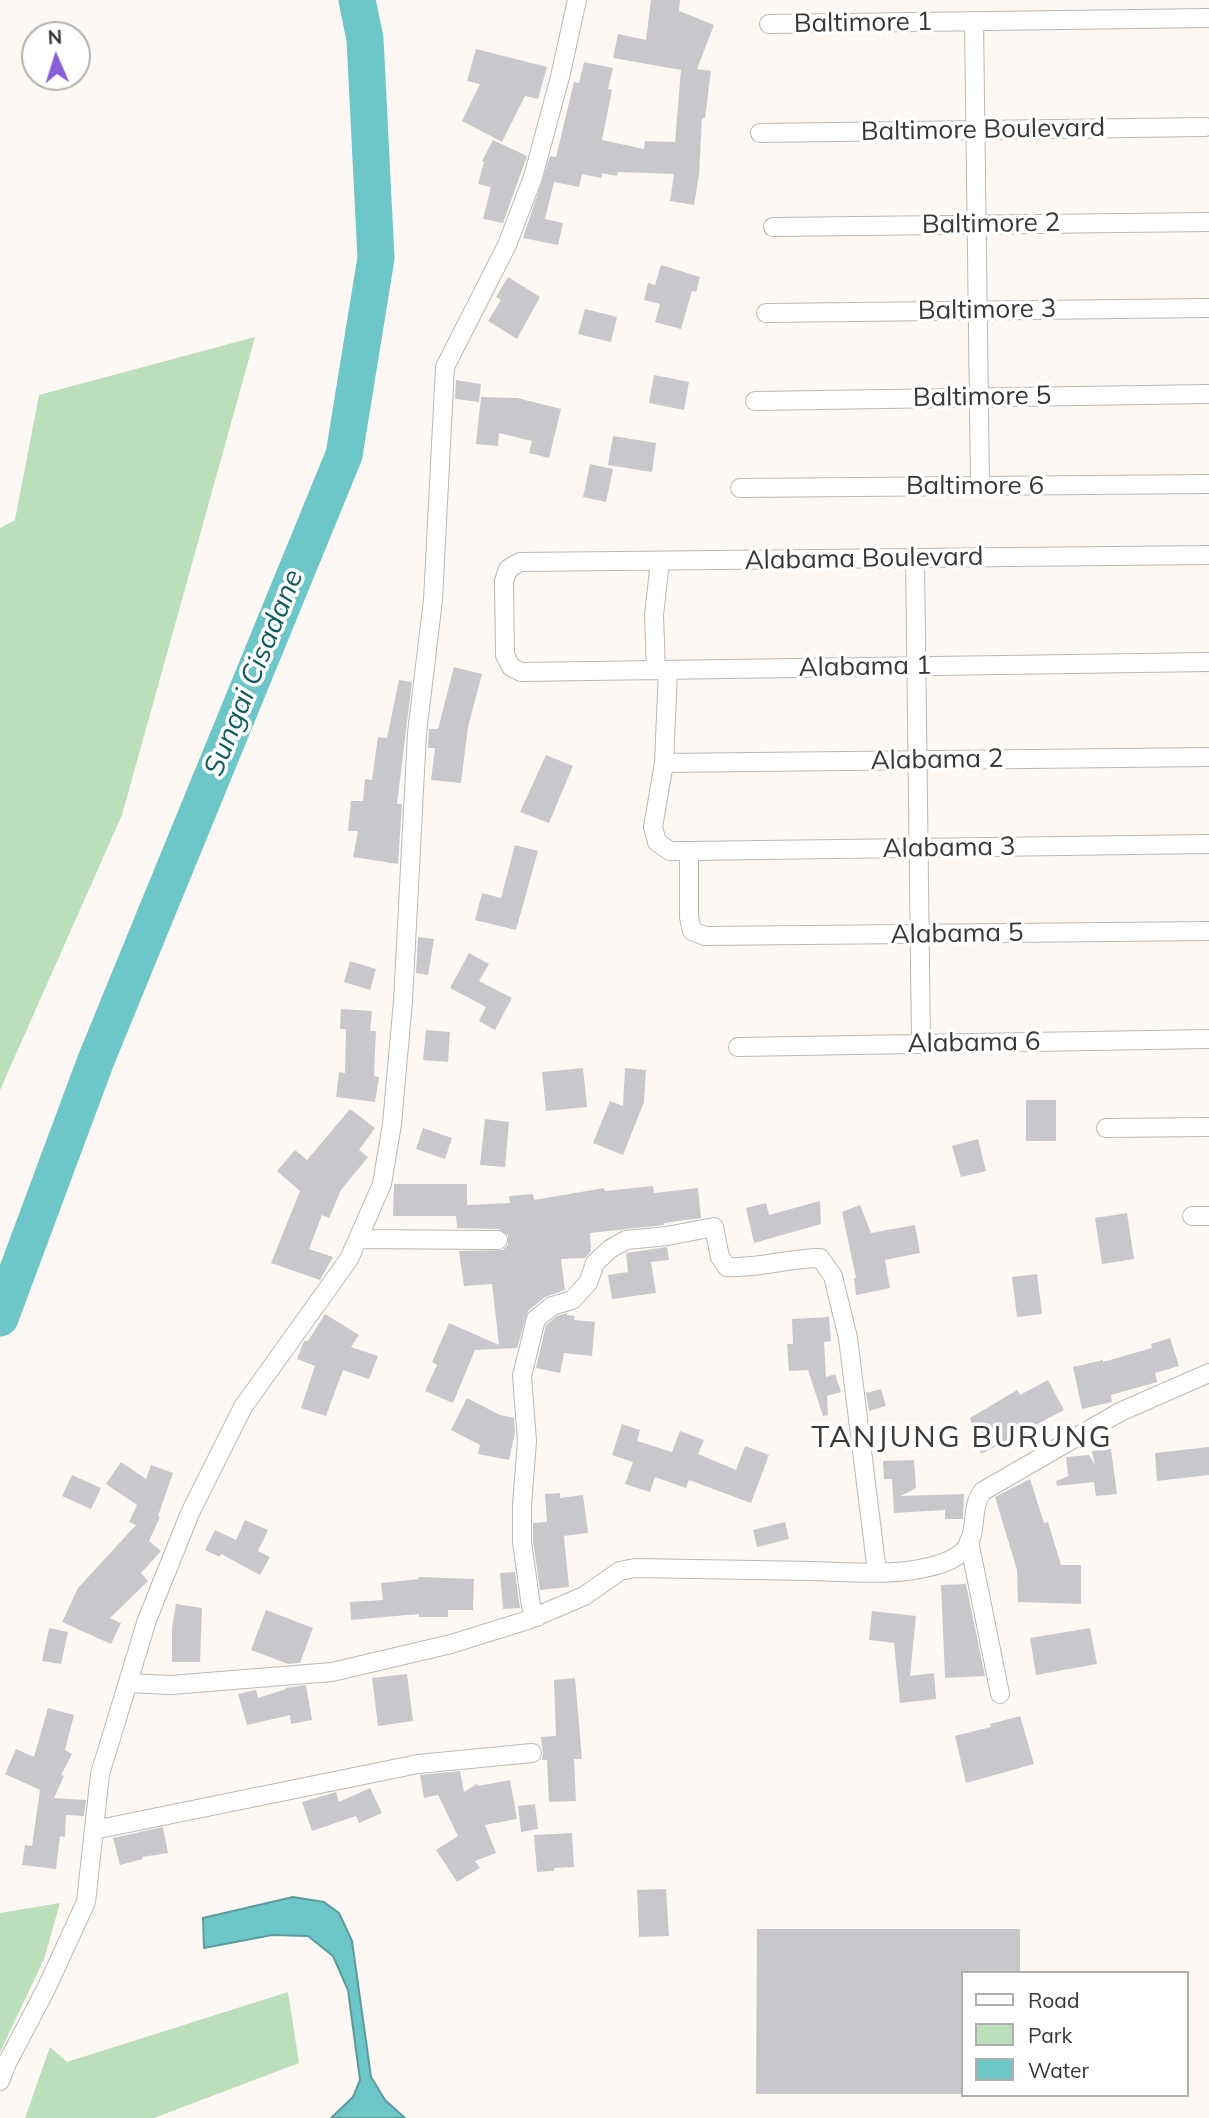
<!DOCTYPE html>
<html>
<head>
<meta charset="utf-8">
<style>
	body { margin:0 }
	#map { position:relative; width:1209px; height:2118px; overflow:hidden; background:#fdf8f4; font-family:Mulish,sans-serif }
	canvas { display:block }
	.legend { position:absolute; left:961px; top:1971px; width:228px; height:126px; box-sizing:border-box; background:#fff; border:2px solid #afafae; margin:0; padding:9px 12px; list-style:none; font-size:21px; color:#383735 }
	.legend li { display:flex; align-items:center; gap:14px; height:35px }
	.legend b { width:35px; border:2px solid #afafae }
	.north { position:absolute; left:21px; top:21px; width:70px; height:70px; box-sizing:border-box; background:#fff; border:2px solid #afafae; border-radius:50%; rotate:357deg; font-size:19px; font-weight:700; line-height:28px; text-align:center; color:#383735 }
	.north::after { content:''; display:block; margin:auto; width:24px; height:32px; background:#875fd9; clip-path:polygon(50% 0,100% 100%,50% 72%,0 100%) }
</style>
</head>
<body>
<div id="map">
<canvas width="1209" height="2118"></canvas>
<ul class="legend">
<li><b style="height:9px;background:#fff"></b>Road</li>
<li><b style="height:19px;background:#badfba"></b>Park</li>
<li><b style="height:19px;background:#6dc6c8"></b>Water</li>
</ul>
<div class="north">N</div>
</div>
<script>
const g = document.querySelector('canvas').getContext('2d');
g.lineJoin = 'round';
function paint(path, color) { g.fillStyle = color; g.fill(path, 'evenodd'); }
function strokePath(path, color, width, dash) { g.strokeStyle = color; g.lineWidth = width; g.lineCap = dash ? 'butt' : 'round'; g.setLineDash(dash || []); g.stroke(path); }
function write(font, color, halo, rows, align = 'center') {
  g.font = font + ' Mulish,sans-serif'; g.lineWidth = 7; g.setLineDash([]); g.textBaseline = 'middle'; g.strokeStyle = halo; g.fillStyle = color; for (const [text, x, y, turn = 0] of rows) {
    g.save(); g.translate(x, y); g.rotate((+turn || 0) * Math.PI / 180); g.textAlign = isNaN(turn) ? turn : align; if (halo) g.strokeText(text, 0, 0); g.fillText(text, 0, 0); g.restore();
  }
}
const green = new Path2D(`
	M 255,337 L 122,815 L 0,1090 L 0,528 L 15,520 L 39,395 Z
	M 60,1903 L 44,1959 L 0,2052 L 0,1913 Z
	M 288,1992 L 299,2063 L 154,2118 L 25,2118 L 50,2047 L 67,2062 Z`);
const water = new Path2D(`
	M 293,1897 L 324,1902 L 339,1913 L 352,1941 L 371,2077 L 385,2100 L 405,2118 L 331,2118 L 353,2097 L 360,2080 L 348,1990 L 333,1956 L 308,1936 L 272,1935 L 204,1948 L 203,1918 Z`);
const river = new Path2D(`
	M 0,1318 L 96,1060 L 344,455 L 376,258 L 365,39 L 357,0`);
const building = new Path2D(`
	M 651,0 L 680,0 L 679,11 L 714,25 L 697,69 L 711,71 L 705,118 L 702,118 L 699,175 L 694,205 L 670,201 L 674,174 L 618,172 L 617,176 L 602,173 L 601,178 L 582,174 L 579,187 L 554,182 L 545,219 L 563,223 L 558,245 L 523,238 L 550,156 L 556,157 L 574,82 L 579,83 L 584,62 L 613,68 L 608,89 L 612,90 L 602,140 L 644,149 L 645,141 L 675,142 L 681,70 L 613,58 L 618,34 L 646,40 Z
	M 476,49 L 547,67 L 538,99 L 525,96 L 502,142 L 462,121 L 480,84 L 467,81 Z
	M 493,140 L 527,156 L 503,223 L 483,219 L 491,187 L 478,184 L 484,162 L 482,161 Z
	M 661,265 L 700,277 L 696,292 L 692,291 L 681,329 L 655,322 L 660,304 L 644,300 L 648,283 L 655,285 Z
	M 508,277 L 540,297 L 517,339 L 488,321 L 501,300 L 496,297 Z
	M 585,309 L 617,317 L 611,342 L 578,334 Z
	M 654,375 L 689,382 L 684,410 L 649,403 Z
	M 456,380 L 481,384 L 479,402 L 455,399 Z
	M 481,397 L 517,398 L 561,409 L 549,458 L 529,453 L 532,441 L 499,433 L 498,446 L 476,444 Z
	M 613,436 L 656,443 L 652,472 L 608,465 Z
	M 590,464 L 613,469 L 606,502 L 583,497 Z
	M 454,667 L 482,674 L 468,727 L 461,783 L 431,780 L 435,748 L 428,748 L 429,729 L 438,729 Z
	M 399,680 L 412,682 L 397,804 L 402,804 L 398,864 L 353,857 L 358,831 L 348,831 L 351,801 L 363,801 L 365,779 L 372,780 L 378,737 L 387,738 Z
	M 546,755 L 573,766 L 549,823 L 520,812 Z
	M 515,845 L 538,851 L 516,930 L 475,920 L 482,893 L 501,898 Z
	M 418,937 L 434,939 L 428,975 L 416,973 Z
	M 469,953 L 489,964 L 479,981 L 512,998 L 495,1030 L 479,1021 L 486,1007 L 450,988 Z
	M 350,961 L 376,969 L 370,990 L 344,982 Z
	M 341,1009 L 372,1011 L 370,1031 L 376,1031 L 374,1076 L 379,1077 L 375,1102 L 336,1097 L 339,1072 L 345,1073 L 346,1029 L 340,1029 Z
	M 426,1030 L 450,1032 L 448,1062 L 423,1060 Z
	M 583,1068 L 587,1107 L 546,1111 L 542,1072 Z
	M 625,1068 L 646,1070 L 644,1102 L 623,1155 L 593,1143 L 610,1101 L 623,1106 Z
	M 1026,1100 L 1056,1100 L 1056,1141 L 1026,1141 Z
	M 350,1109 L 375,1128 L 359,1150 L 368,1157 L 341,1190 L 329,1218 L 322,1215 L 309,1249 L 333,1257 L 320,1280 L 271,1263 L 300,1191 L 277,1171 L 295,1150 L 307,1160 Z
	M 485,1119 L 509,1122 L 505,1167 L 480,1165 Z
	M 423,1128 L 452,1138 L 445,1159 L 416,1149 Z
	M 978,1139 L 986,1171 L 961,1177 L 952,1146 Z
	M 394,1184 L 467,1184 L 467,1205 L 510,1203 L 509,1196 L 533,1194 L 534,1200 L 604,1188 L 605,1191 L 653,1186 L 654,1193 L 698,1188 L 701,1218 L 664,1223 L 664,1225 L 590,1233 L 591,1251 L 585,1258 L 561,1259 L 565,1290 L 545,1297 L 528,1311 L 517,1348 L 475,1350 L 453,1403 L 425,1391 L 437,1365 L 432,1362 L 449,1323 L 499,1345 L 492,1284 L 464,1286 L 459,1251 L 503,1250 L 508,1245 L 508,1235 L 498,1229 L 457,1228 L 456,1216 L 393,1216 Z
	M 820,1201 L 821,1224 L 754,1243 L 746,1208 L 766,1203 L 769,1215 Z
	M 860,1205 L 871,1233 L 915,1225 L 920,1253 L 885,1260 L 890,1288 L 856,1295 L 854,1278 L 856,1278 L 842,1212 Z
	M 1127,1213 L 1134,1259 L 1102,1264 L 1095,1218 Z
	M 667,1247 L 669,1260 L 651,1262 L 656,1293 L 612,1299 L 608,1275 L 628,1272 L 626,1253 Z
	M 1037,1274 L 1042,1314 L 1017,1317 L 1012,1277 Z
	M 567,1313 L 567,1315 L 575,1316 L 574,1320 L 595,1322 L 592,1356 L 564,1353 L 560,1373 L 536,1368 L 546,1325 L 557,1316 Z
	M 325,1314 L 359,1335 L 351,1347 L 378,1356 L 369,1379 L 343,1370 L 326,1416 L 301,1408 L 315,1366 L 297,1359 L 304,1341 L 308,1341 Z
	M 829,1317 L 831,1341 L 824,1342 L 826,1377 L 835,1374 L 841,1392 L 827,1396 L 828,1415 L 823,1416 L 808,1370 L 789,1371 L 787,1344 L 793,1344 L 792,1319 Z
	M 1170,1338 L 1179,1366 L 1155,1373 L 1157,1382 L 1111,1395 L 1112,1402 L 1082,1409 L 1073,1367 L 1103,1360 L 1103,1362 L 1152,1348 L 1151,1344 Z
	M 1048,1380 L 1064,1410 L 981,1454 L 970,1418 L 1017,1390 L 1020,1395 Z
	M 881,1389 L 886,1406 L 869,1411 L 866,1393 Z
	M 467,1398 L 500,1415 L 514,1418 L 515,1432 L 509,1460 L 478,1454 L 480,1445 L 451,1430 Z
	M 622,1424 L 640,1430 L 637,1441 L 672,1452 L 680,1431 L 704,1440 L 698,1454 L 736,1470 L 745,1446 L 769,1455 L 751,1503 L 689,1480 L 686,1488 L 655,1477 L 650,1492 L 625,1484 L 633,1462 L 612,1455 Z
	M 1209,1447 L 1209,1475 L 1157,1481 L 1155,1453 Z
	M 1111,1449 L 1117,1494 L 1096,1496 L 1094,1482 L 1057,1486 L 1056,1481 L 1068,1476 L 1066,1457 L 1089,1455 L 1095,1465 L 1092,1451 Z
	M 914,1460 L 916,1488 L 901,1496 L 964,1494 L 963,1519 L 945,1519 L 945,1510 L 894,1513 L 892,1479 L 884,1479 L 883,1461 Z
	M 121,1462 L 146,1479 L 151,1465 L 173,1473 L 158,1516 L 160,1517 L 149,1541 L 161,1551 L 141,1573 L 148,1581 L 110,1618 L 121,1623 L 111,1644 L 62,1622 L 78,1588 L 136,1525 L 129,1522 L 137,1505 L 106,1484 Z
	M 72,1475 L 101,1488 L 91,1509 L 62,1496 Z
	M 1030,1479 L 1044,1523 L 1048,1522 L 1061,1565 L 1081,1565 L 1081,1604 L 1018,1602 L 1017,1570 L 995,1497 Z
	M 560,1493 L 560,1498 L 583,1495 L 588,1533 L 564,1536 L 569,1587 L 540,1590 L 533,1541 L 533,1523 L 547,1522 L 545,1494 Z
	M 245,1520 L 268,1530 L 258,1551 L 270,1557 L 260,1575 L 221,1554 L 220,1557 L 205,1550 L 215,1530 L 236,1540 Z
	M 785,1522 L 789,1539 L 757,1547 L 753,1530 Z
	M 515,1572 L 520,1608 L 503,1609 L 500,1573 Z
	M 419,1577 L 474,1579 L 473,1610 L 448,1610 L 448,1617 L 419,1617 L 419,1614 L 351,1620 L 350,1602 L 383,1600 L 381,1583 L 419,1579 Z
	M 966,1584 L 985,1676 L 945,1678 L 941,1585 Z
	M 176,1604 L 202,1608 L 200,1662 L 172,1662 L 172,1627 Z
	M 266,1610 L 313,1628 L 300,1663 L 288,1664 L 251,1650 Z
	M 872,1611 L 916,1616 L 910,1676 L 934,1673 L 936,1699 L 900,1703 L 894,1643 L 869,1640 Z
	M 49,1628 L 68,1632 L 61,1664 L 42,1661 Z
	M 1090,1628 L 1097,1664 L 1036,1675 L 1030,1638 Z
	M 407,1674 L 413,1721 L 378,1726 L 372,1678 Z
	M 575,1678 L 582,1759 L 574,1759 L 576,1801 L 549,1802 L 547,1760 L 542,1760 L 543,1753 L 541,1737 L 556,1736 L 554,1680 Z
	M 306,1685 L 312,1720 L 291,1724 L 290,1715 L 247,1725 L 238,1694 L 256,1690 L 258,1698 L 286,1689 L 285,1688 Z
	M 48,1708 L 74,1715 L 65,1750 L 72,1754 L 61,1775 L 64,1776 L 54,1798 L 86,1800 L 84,1816 L 66,1815 L 65,1837 L 60,1836 L 56,1869 L 22,1865 L 25,1845 L 32,1846 L 40,1790 L 5,1774 L 16,1749 L 34,1757 Z
	M 1020,1716 L 1034,1764 L 966,1783 L 955,1736 L 991,1727 L 990,1724 Z
	M 460,1771 L 464,1792 L 477,1784 L 478,1786 L 510,1780 L 517,1819 L 485,1825 L 496,1853 L 475,1861 L 480,1868 L 457,1882 L 436,1850 L 458,1836 L 438,1795 L 424,1798 L 420,1775 Z
	M 370,1788 L 382,1813 L 359,1823 L 356,1816 L 312,1831 L 302,1802 L 336,1792 L 339,1802 Z
	M 535,1804 L 538,1829 L 521,1832 L 518,1806 Z
	M 163,1827 L 168,1853 L 142,1857 L 143,1859 L 120,1865 L 113,1838 Z
	M 572,1833 L 574,1867 L 554,1868 L 554,1871 L 537,1872 L 534,1835 Z
	M 666,1889 L 669,1936 L 639,1937 L 637,1890 Z
	M 757,1929 L 1020,1929 L 1020,1973 L 962,1973 L 962,2094 L 756,2094 Z`);
const street = new Path2D(`
	M 974,21 L 980,486
	M 769,24 L 1209,18
	M 760,133 L 1205,127
	M 773,227 L 1209,222
	M 766,313 L 1209,308
	M 755,401 L 1209,394
	M 740,488 L 1209,484
	M 1209,555 L 520,562 L 508,569 L 504,581 L 505,655 L 511,667 L 521,672 L 1209,662
	M 915,558 L 921,1044
	M 656,670 L 654,615 L 660,561
	M 668,670 L 664,763 L 653,827 L 657,842 L 670,851 L 689,851 L 689,917 L 692,931 L 705,936 L 1209,931
	M 664,763 L 1209,757
	M 689,851 L 1209,844
	M 738,1047 L 1209,1039
	M 1106,1128 L 1209,1127
	M 1192,1216 L 1209,1216
	M 358,1239 L 498,1240
	M 969,1541 L 1000,1694
	M 537,1617 L 531,1606 L 522,1542 L 522,1505 L 527,1441 L 522,1376 L 536,1319 L 552,1306 L 572,1300 L 588,1283 L 595,1263 L 610,1249 L 626,1240 L 667,1236 L 714,1227 L 720,1257 L 727,1267 C 758,1269 788,1258 820,1258 L 833,1276 L 848,1338 L 877,1572
	M 128,1683 L 171,1685 L 332,1672 L 451,1644 L 528,1620 L 584,1596 L 620,1571 L 635,1568 C 694,1569 753,1570 812,1571 C 845,1572 881,1575 914,1570 C 931,1567 956,1562 967,1547 C 978,1530 970,1506 983,1491 L 1120,1412 L 1209,1373
	M 94,1830 L 418,1764 L 532,1753
	M 0,2081 L 7,2063 L 46,1989 L 86,1902 L 100,1774 L 147,1620 L 190,1513 L 243,1407 L 349,1259 L 382,1184 L 392,1124 L 403,1001 L 417,733 L 433,600 L 445,367 L 507,245 L 533,177 L 560,77 L 577,0`);
const streetNames = [
	["Baltimore 1",863,23,-1],
	["Baltimore Boulevard",983,130,-1],
	["Baltimore 2",991,224,-1],
	["Baltimore 3",987,310,-1],
	["Baltimore 5",982,397,-1],
	["Baltimore 6",975,486],
	["Alabama Boulevard",864,559,-1],
	["Alabama 1",865,667,-1],
	["Alabama 2",937,760,-1],
	["Alabama 3",949,848,-1],
	["Alabama 5",957,934,-1],
	["Alabama 6",974,1043,-1]
];
const waterNames = [
	["Sungai Cisadane",254,673,-68]
];
const quarterNames = [
	["TANJUNG BURUNG",962,1438]
];
paint(green, '#badfba');
paint(water, '#6dc6c8');
strokePath(water, '#5d9b9c', 2);
strokePath(river, '#6dc6c8', 37);
paint(building, '#c8c8cc');
strokePath(street, '#bcb8b4', 20);
strokePath(street, '#fff', 18);
write('26px', '#383735', '#fff', streetNames);
write('italic 28px', '#0f5c5e', '#fff', waterNames);
g.letterSpacing = '2px';
write('30px', '#3d3937', '#fff', quarterNames);
g.letterSpacing = '0px';
</script>
</body>
</html>
